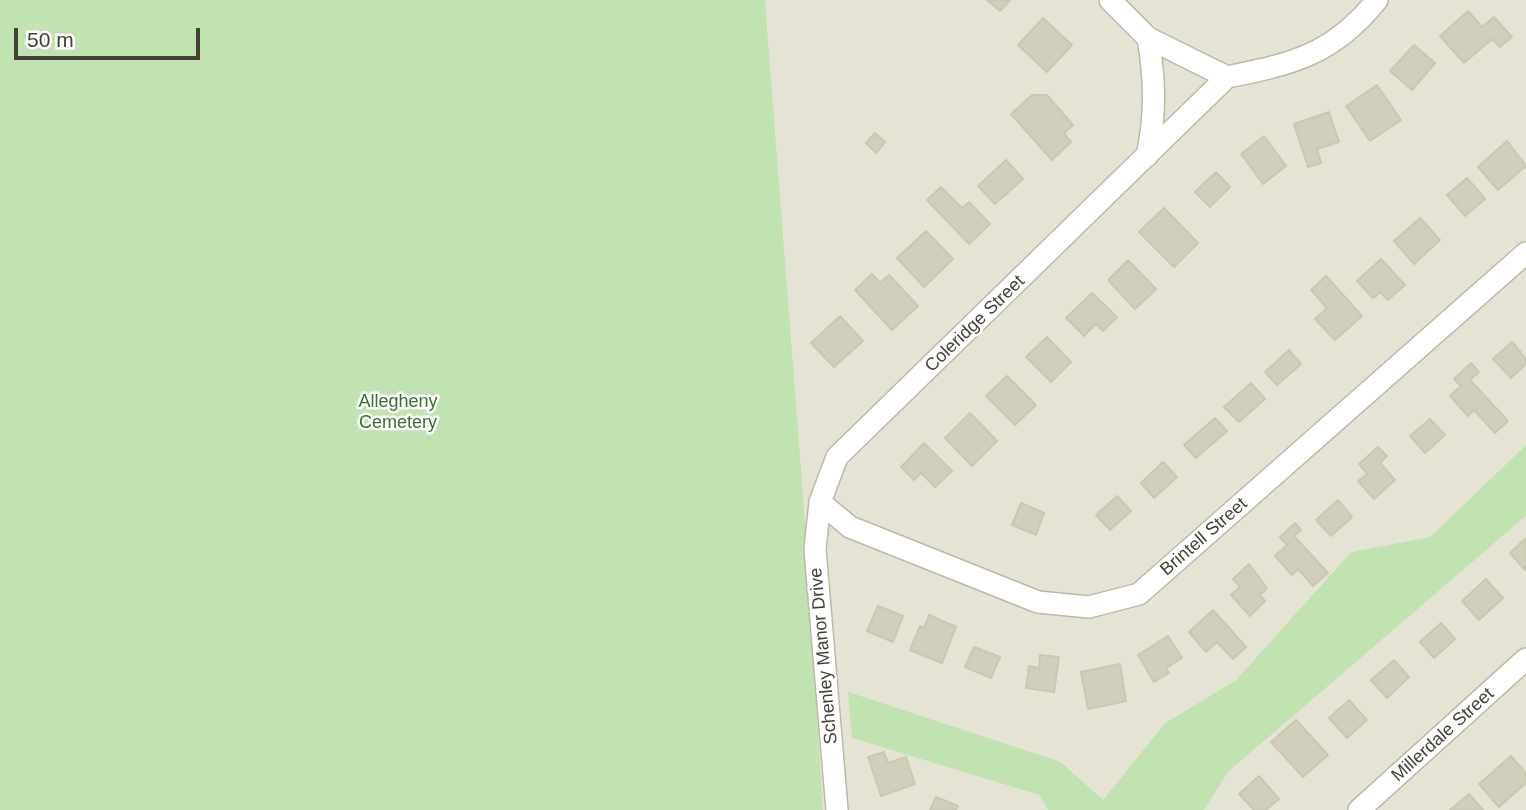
<!DOCTYPE html>
<html>
<head>
<meta charset="utf-8">
<style>
	body { margin:0 }
	#map { position:relative; width:1526px; height:810px; overflow:hidden; background:#f1f0e6; font-family:Helvetica,sans-serif }
	canvas { display:block }
	.scale { position:absolute; left:14px; top:28px; width:186px; height:32px; box-sizing:border-box; border:4px solid #434136; border-top:0; padding-left:9px; font-size:21px; line-height:24px; white-space:nowrap; color:#434136; -webkit-text-stroke:5px #fff; paint-order:stroke }
</style>
</head>
<body>
<div id="map">
<canvas width="1526" height="810"></canvas>
<div class="scale">50 m</div>
</div>
<script>
const g = document.querySelector('canvas').getContext('2d');
g.lineJoin = 'round';
function paint(path, color) { g.fillStyle = color; g.fill(path, 'evenodd'); }
function strokePath(path, color, width, dash) { g.strokeStyle = color; g.lineWidth = width; g.lineCap = dash ? 'butt' : 'round'; g.setLineDash(dash || []); g.stroke(path); }
function write(font, color, halo, rows, align = 'center') {
  g.font = font + ' Helvetica,sans-serif'; g.lineWidth = 5; g.setLineDash([]); g.textBaseline = 'middle'; g.strokeStyle = halo; g.fillStyle = color; for (const [text, x, y, turn = 0] of rows) {
    g.save(); g.translate(x, y); g.rotate((+turn || 0) * Math.PI / 180); g.textAlign = isNaN(turn) ? turn : align; if (halo) g.strokeText(text, 0, 0); g.fillText(text, 0, 0); g.restore();
  }
}
const residential = new Path2D(`
	M 765,0 L 1526,0 L 1526,445 L 1430,537 L 1351,552 L 1236,680 L 1165,723 L 1103,800 L 1061,762 L 853,738 L 1039,795 L 1048,810 L 823,810 L 803,493 Z
	M 1526,516 L 1526,810 L 1204,810 L 1228,772 Z`);
const green = new Path2D(`
	M 0,0 L 765,0 L 803,493 L 823,810 L 0,810 Z
	M 1526,445 L 1526,516 L 1228,772 L 1204,810 L 1048,810 L 1039,795 L 852,738 L 848,692 L 1061,762 L 1103,800 L 1165,723 L 1236,680 L 1351,552 L 1430,537 Z`);
const building = new Path2D(`
	M 987,0 L 1010,0 L 1000,11 Z
	M 1468,11 L 1482,27 L 1494,17 L 1512,37 L 1500,47 L 1492,39 L 1464,63 L 1440,36 Z
	M 1043,18 L 1072,45 L 1047,72 L 1018,45 Z
	M 1414,45 L 1435,63 L 1412,90 L 1390,71 Z
	M 1377,85 L 1401,120 L 1370,141 L 1346,106 Z
	M 1032,95 L 1047,95 L 1073,125 L 1064,133 L 1071,142 L 1052,160 L 1011,114 Z
	M 1329,112 L 1339,142 L 1317,149 L 1321,163 L 1308,167 L 1294,124 Z
	M 875,133 L 885,142 L 876,153 L 866,143 Z
	M 1264,136 L 1286,166 L 1263,184 L 1241,154 Z
	M 1507,141 L 1526,166 L 1498,190 L 1478,167 Z
	M 1006,160 L 1023,179 L 995,204 L 978,186 Z
	M 1216,172 L 1230,187 L 1210,207 L 1195,192 Z
	M 1467,178 L 1485,199 L 1465,216 L 1447,195 Z
	M 941,187 L 962,208 L 969,202 L 990,224 L 969,244 L 927,200 Z
	M 1164,208 L 1198,243 L 1174,267 L 1139,232 Z
	M 1420,218 L 1440,240 L 1414,264 L 1394,241 Z
	M 926,231 L 953,259 L 924,287 L 897,258 Z
	M 1381,259 L 1405,285 L 1388,300 L 1380,292 L 1373,298 L 1357,281 Z
	M 1128,260 L 1156,289 L 1135,309 L 1108,280 Z
	M 872,274 L 880,283 L 889,275 L 918,306 L 892,330 L 855,290 Z
	M 1326,276 L 1362,316 L 1335,340 L 1315,319 L 1327,308 L 1311,290 Z
	M 1092,293 L 1117,317 L 1103,331 L 1096,324 L 1084,336 L 1066,318 Z
	M 840,316 L 863,341 L 834,367 L 811,343 Z
	M 1047,337 L 1071,362 L 1051,382 L 1026,357 Z
	M 1512,342 L 1526,359 L 1526,364 L 1511,378 L 1493,359 Z
	M 1289,350 L 1301,364 L 1277,385 L 1265,372 Z
	M 1471,363 L 1479,372 L 1470,380 L 1508,421 L 1495,433 L 1474,410 L 1468,416 L 1450,396 L 1461,386 L 1454,379 Z
	M 1007,376 L 1036,405 L 1015,425 L 986,396 Z
	M 1251,383 L 1265,399 L 1239,422 L 1224,407 Z
	M 970,413 L 997,441 L 972,466 L 945,438 Z
	M 1215,418 L 1227,431 L 1196,458 L 1184,445 Z
	M 1430,419 L 1445,435 L 1425,453 L 1410,436 Z
	M 924,443 L 952,471 L 935,487 L 921,473 L 914,480 L 901,467 Z
	M 1378,447 L 1387,456 L 1380,463 L 1395,480 L 1374,499 L 1358,481 L 1367,474 L 1359,464 Z
	M 1163,462 L 1177,477 L 1154,498 L 1141,483 Z
	M 1117,496 L 1131,511 L 1110,530 L 1096,515 Z
	M 1338,500 L 1352,517 L 1331,536 L 1316,520 Z
	M 1021,503 L 1044,513 L 1036,535 L 1012,525 Z
	M 1295,523 L 1301,530 L 1294,536 L 1328,573 L 1313,586 L 1298,569 L 1292,575 L 1275,556 L 1287,545 L 1280,537 Z
	M 1526,538 L 1526,571 L 1510,553 Z
	M 1249,564 L 1267,588 L 1260,595 L 1265,601 L 1250,616 L 1231,595 L 1240,587 L 1233,579 Z
	M 1486,579 L 1503,598 L 1479,620 L 1462,601 Z
	M 878,606 L 903,616 L 893,642 L 867,631 Z
	M 1213,610 L 1246,647 L 1233,659 L 1217,642 L 1206,652 L 1189,632 Z
	M 929,615 L 956,627 L 942,663 L 910,650 L 920,626 L 924,628 Z
	M 1441,623 L 1455,639 L 1434,658 L 1420,642 Z
	M 1168,636 L 1182,658 L 1166,668 L 1169,673 L 1154,682 L 1138,655 Z
	M 974,647 L 1000,657 L 991,678 L 965,667 Z
	M 1040,655 L 1059,657 L 1054,692 L 1026,688 L 1029,666 L 1039,668 Z
	M 1394,660 L 1409,677 L 1387,698 L 1371,680 Z
	M 1120,664 L 1126,701 L 1088,709 L 1081,672 Z
	M 1349,700 L 1367,720 L 1347,738 L 1329,718 Z
	M 1296,720 L 1328,755 L 1303,777 L 1271,742 Z
	M 884,752 L 888,763 L 906,757 L 915,784 L 881,796 L 868,757 Z
	M 1511,756 L 1526,773 L 1526,783 L 1499,807 L 1479,784 Z
	M 1259,776 L 1279,799 L 1266,810 L 1254,810 L 1239,794 Z
	M 1469,794 L 1483,810 L 1450,810 Z
	M 936,797 L 958,806 L 956,810 L 930,810 Z`);
const street = new Path2D(`
	M 1110,0 L 1148,38 L 1227,77
	M 1227,77 C 1292,64 1333,55 1377,0
	M 1147,156 C 1156,115 1155,79 1148,38
	M 820,502 L 850,527 L 1038,602 L 1089,607 L 1139,594 L 1526,253
	M 837,810 L 815,549 L 820,502 L 837,457 L 1227,77
	M 1359,810 L 1526,659`);
const streetNames = [
	["Coleridge Street",975,324,-44],
	["Brintell Street",1204,537,-41],
	["Schenley Manor Drive",824,656,-95],
	["Millerdale Street",1443,735,-42]
];
const parkNames = [
	["Allegheny",398,402],
	["Cemetery",398,423]
];
paint(residential, '#e5e3d4');
paint(green, '#c1e2b1');
paint(building, '#d2cebc');
strokePath(building, '#ccc7b0', 2);
strokePath(street, '#bcb9a9', 24);
strokePath(street, '#fff', 21);
write('18px', '#434136', '#fff', streetNames);
write('18px', '#38702e', '#fff', parkNames);
</script>
</body>
</html>
